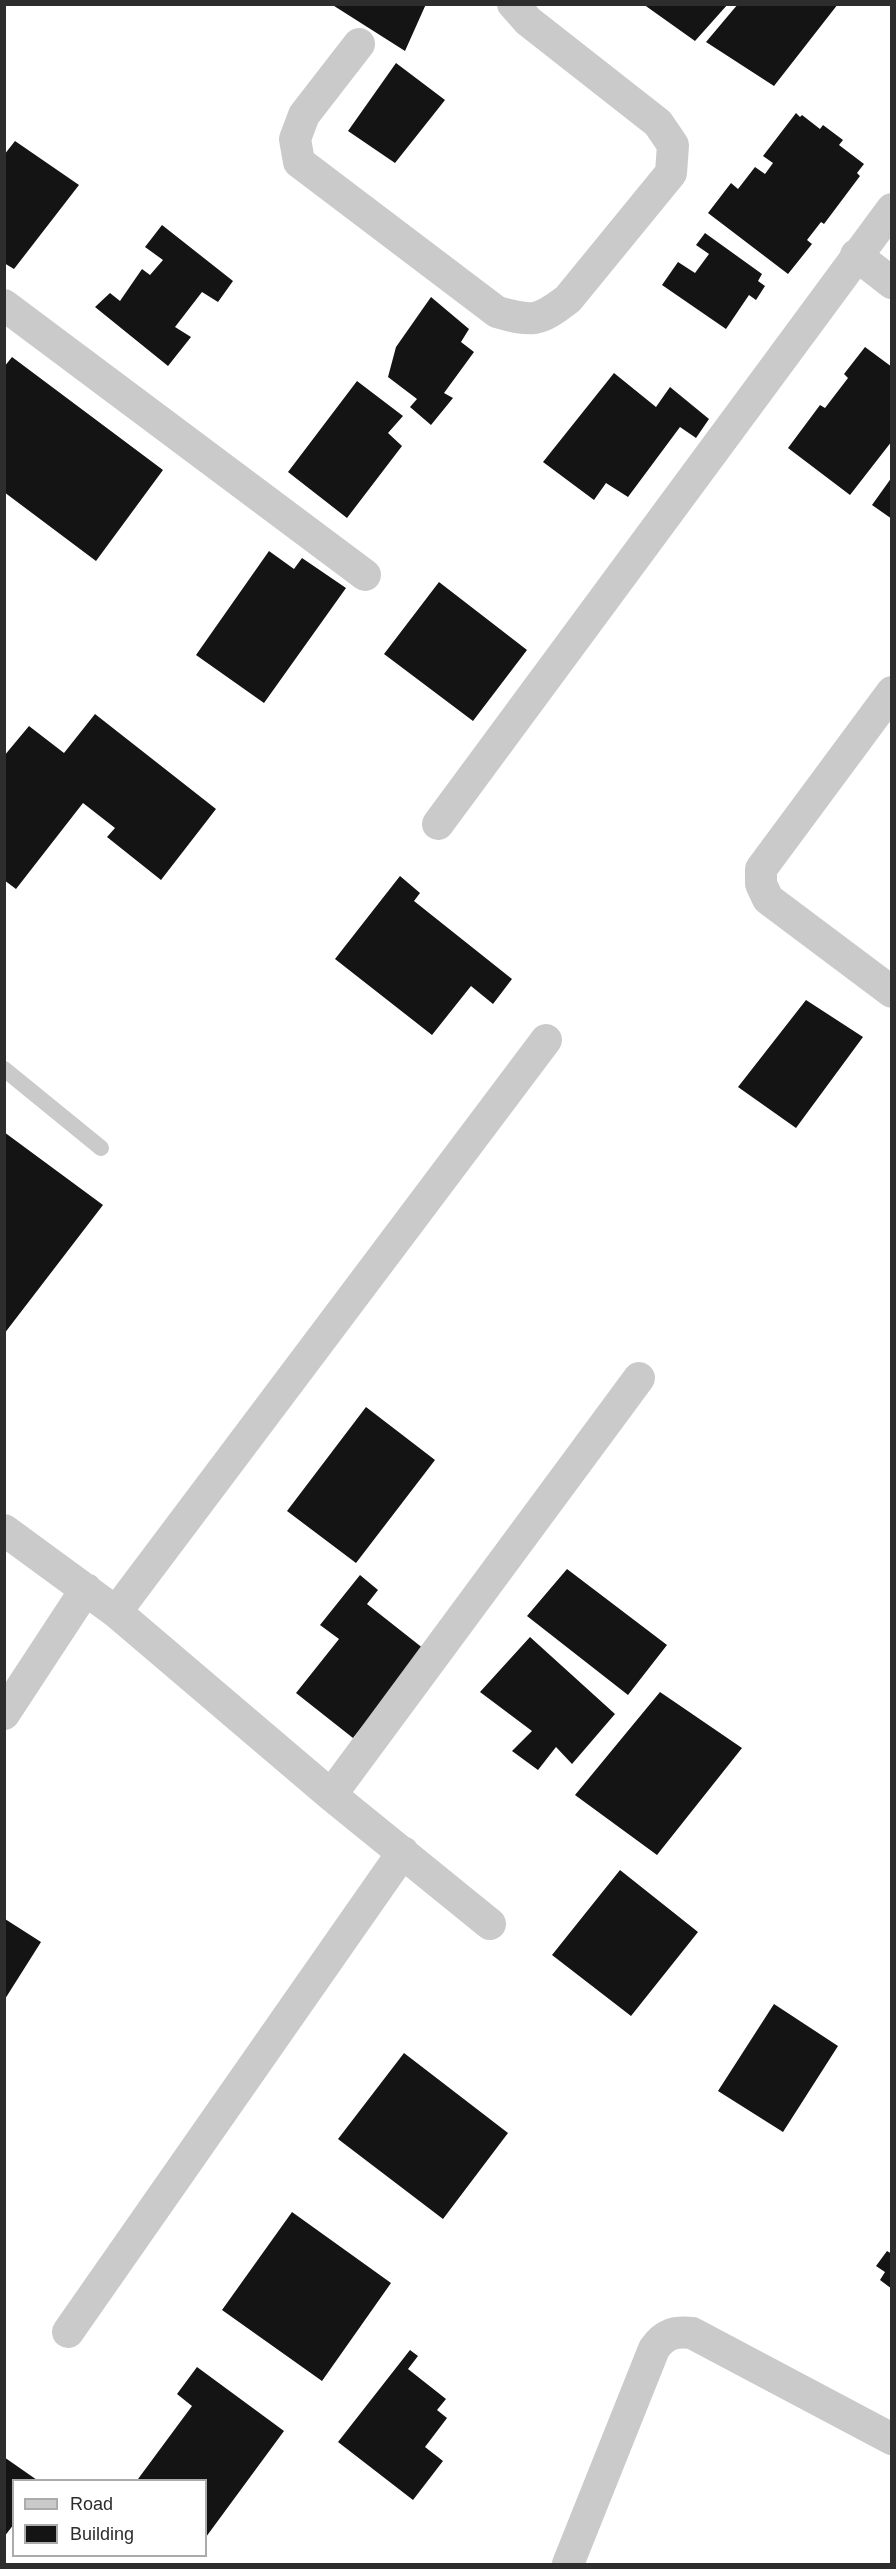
<!DOCTYPE html>
<html>
<head>
<meta charset="utf-8">
<style>
	body { margin:0 }
	#map { position:relative; width:896px; height:2569px; overflow:hidden; background:#fff; font-family:Arial,sans-serif }
	canvas { display:block }
	.frame { position:absolute; inset:0; border:6px solid #2d2d2d; pointer-events:none }
	.legend { position:absolute; left:12px; top:2479px; width:195px; height:78px; box-sizing:border-box; background:#fff; border:2px solid #ababab; margin:0; padding:8px 10px; list-style:none; font-size:18px; color:#2d2d2d }
	.legend li { display:flex; align-items:center; gap:12px; height:30px }
	.legend b { width:30px; border:2px solid #ababab }
</style>
</head>
<body>
<div id="map">
<canvas width="896" height="2569"></canvas>
<div class="frame"></div>
<ul class="legend">
<li><b style="height:8px;background:#cacaca"></b>Road</li>
<li><b style="height:16px;background:#141414"></b>Building</li>
</ul>
</div>
<script>
const g = document.querySelector('canvas').getContext('2d');
g.lineJoin = 'round';
function paint(path, color) { g.fillStyle = color; g.fill(path, 'evenodd'); }
function strokePath(path, color, width, dash) { g.strokeStyle = color; g.lineWidth = width; g.lineCap = dash ? 'butt' : 'round'; g.setLineDash(dash || []); g.stroke(path); }
const building = new Path2D(`
	M 331,4 L 426,4 L 405,51 Z
	M 643,4 L 728,4 L 695,41 Z
	M 738,4 L 838,4 L 774,86 L 706,42 Z
	M 396,63 L 445,100 L 395,163 L 348,131 Z
	M 796,113 L 800,117 L 802,115 L 820,129 L 823,125 L 843,140 L 839,145 L 864,164 L 857,173 L 860,176 L 824,224 L 821,222 L 807,240 L 812,244 L 788,274 L 708,213 L 731,183 L 738,189 L 755,167 L 765,174 L 773,163 L 763,156 Z
	M 15,141 L 79,185 L 14,269 L 4,263 L 4,155 Z
	M 162,225 L 233,281 L 218,302 L 202,292 L 175,327 L 191,337 L 168,366 L 95,307 L 110,293 L 120,301 L 142,269 L 150,275 L 163,260 L 145,247 Z
	M 705,233 L 762,274 L 758,281 L 765,286 L 756,300 L 749,295 L 726,329 L 662,285 L 678,262 L 695,273 L 709,254 L 696,245 Z
	M 431,297 L 469,329 L 461,342 L 474,352 L 444,393 L 453,398 L 431,425 L 410,407 L 417,399 L 388,377 L 396,347 Z
	M 865,347 L 892,367 L 892,441 L 850,495 L 788,448 L 820,405 L 825,408 L 848,378 L 844,374 Z
	M 12,357 L 163,470 L 96,561 L 4,492 L 4,367 Z
	M 614,373 L 656,407 L 670,387 L 709,419 L 696,438 L 680,427 L 628,497 L 606,483 L 594,500 L 543,462 Z
	M 357,381 L 403,416 L 388,433 L 402,446 L 347,518 L 288,472 Z
	M 892,477 L 892,519 L 872,505 Z
	M 269,551 L 294,569 L 302,558 L 346,588 L 264,703 L 196,655 Z
	M 439,582 L 527,650 L 473,721 L 384,654 Z
	M 95,714 L 216,809 L 161,880 L 107,837 L 115,828 L 83,803 L 16,889 L 4,880 L 4,756 L 29,726 L 64,753 Z
	M 400,876 L 420,893 L 414,901 L 512,979 L 493,1004 L 471,986 L 432,1035 L 335,959 Z
	M 806,1000 L 863,1037 L 796,1128 L 738,1087 Z
	M 4,1132 L 103,1205 L 4,1334 Z
	M 366,1407 L 435,1460 L 356,1563 L 287,1511 Z
	M 567,1569 L 667,1645 L 628,1695 L 527,1616 Z
	M 360,1575 L 378,1590 L 367,1604 L 424,1649 L 353,1738 L 296,1693 L 339,1639 L 320,1625 Z
	M 530,1637 L 615,1714 L 572,1764 L 556,1747 L 538,1770 L 512,1751 L 532,1731 L 480,1692 Z
	M 660,1692 L 742,1748 L 657,1855 L 575,1795 Z
	M 620,1870 L 698,1932 L 631,2016 L 552,1955 Z
	M 5,1919 L 41,1942 L 5,1999 Z
	M 774,2004 L 838,2046 L 783,2132 L 718,2091 Z
	M 404,2053 L 508,2133 L 443,2219 L 338,2139 Z
	M 292,2212 L 391,2283 L 322,2381 L 222,2310 Z
	M 887,2251 L 892,2254 L 892,2289 L 880,2280 L 885,2272 L 876,2266 Z
	M 410,2350 L 418,2356 L 408,2369 L 446,2399 L 437,2410 L 447,2418 L 425,2447 L 443,2461 L 413,2500 L 338,2442 Z
	M 197,2367 L 284,2431 L 206,2537 L 206,2480 L 138,2479 L 192,2406 L 177,2394 Z
	M 4,2457 L 37,2480 L 14,2480 L 14,2524 L 4,2537 Z`);
const service = new Path2D(`
	M 4,1069 L 101,1148`);
const minor = new Path2D(`
	M 359,44 L 304,115 L 295,139 L 299,162 L 497,312 C 533,322 538,322 568,299 L 671,173 L 673,145 L 658,123 L 528,21 L 513,4
	M 856,255 L 892,283
	M 4,305 L 365,575
	M 892,692 L 761,869 L 761,884 L 768,899 L 892,992
	M 438,824 L 892,209
	M 4,1530 L 116,1612 L 331,1795 L 490,1924
	M 116,1612 L 546,1040
	M 4,1714 L 86,1589
	M 331,1795 L 639,1378
	M 68,2332 L 403,1852
	M 568,2564 L 654,2349 C 664,2334 675,2331 692,2333 L 892,2439`);
paint(building, '#141414');
strokePath(service, '#cacaca', 16);
strokePath(minor, '#cacaca', 32);
</script>
</body>
</html>
